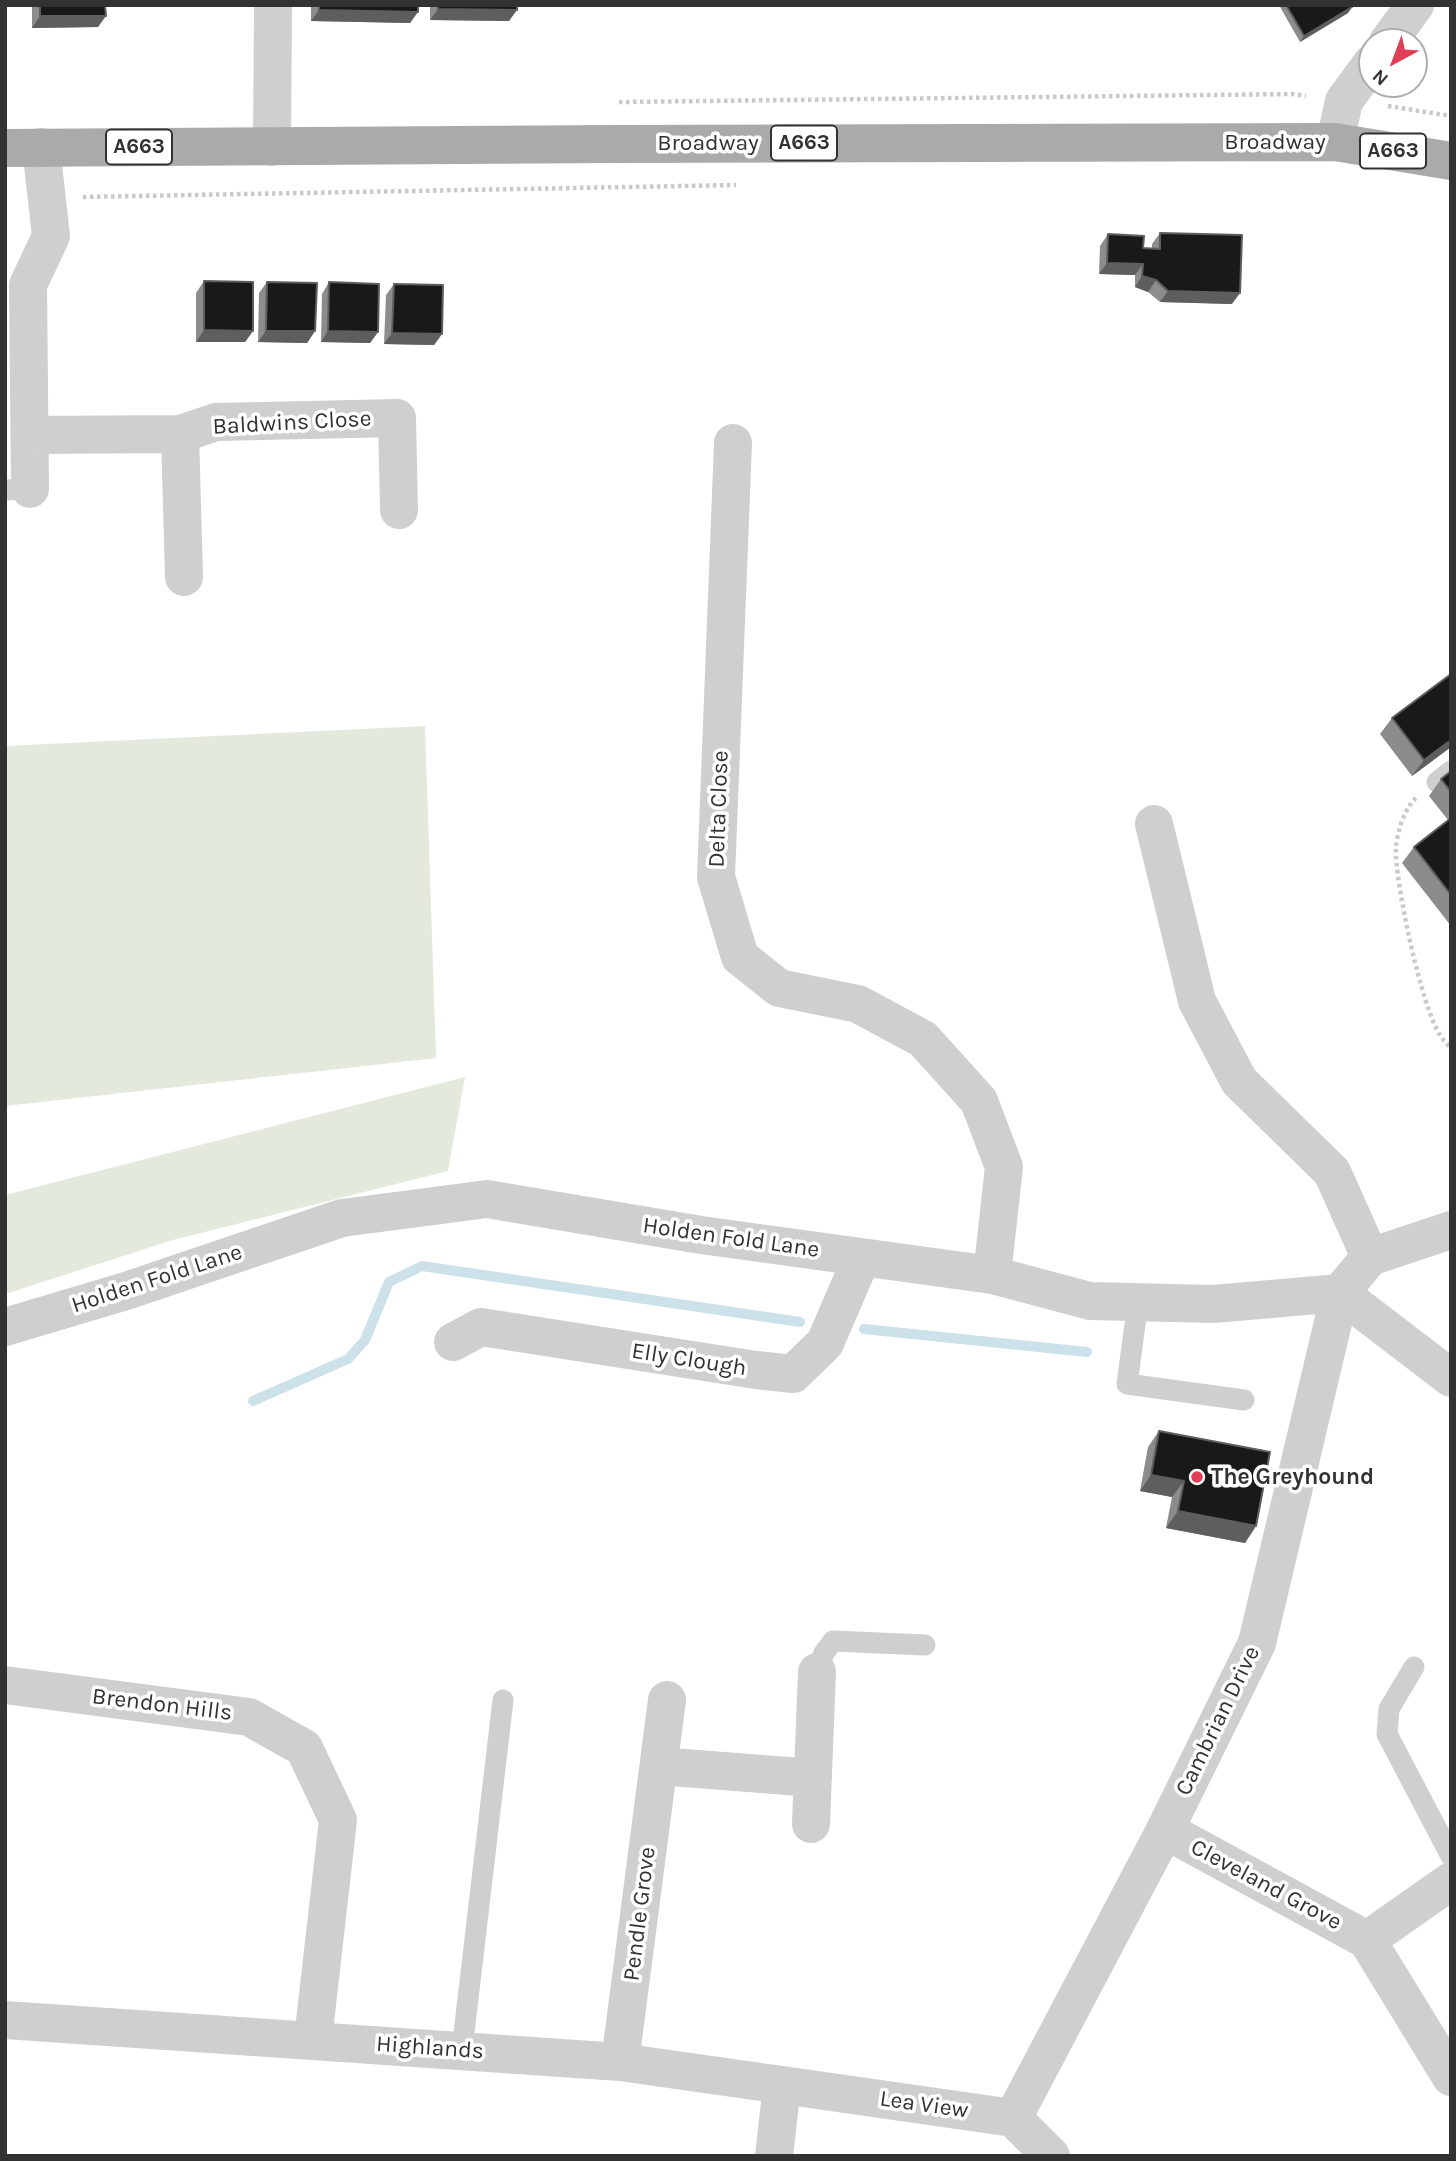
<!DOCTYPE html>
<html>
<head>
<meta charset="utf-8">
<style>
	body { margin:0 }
	#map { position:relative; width:1456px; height:2161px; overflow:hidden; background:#fff; font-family:Karla,sans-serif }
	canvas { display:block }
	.frame { position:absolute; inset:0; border:7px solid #323232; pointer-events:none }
	.north { position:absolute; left:1358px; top:28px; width:70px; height:70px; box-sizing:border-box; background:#fff; border:2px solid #adadad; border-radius:50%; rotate:221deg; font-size:19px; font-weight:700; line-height:28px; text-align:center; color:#323232 }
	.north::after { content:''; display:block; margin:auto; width:24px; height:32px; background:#df3e56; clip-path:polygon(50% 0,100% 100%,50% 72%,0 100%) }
</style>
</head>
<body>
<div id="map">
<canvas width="1456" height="2161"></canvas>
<div class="frame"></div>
<div class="north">N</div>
</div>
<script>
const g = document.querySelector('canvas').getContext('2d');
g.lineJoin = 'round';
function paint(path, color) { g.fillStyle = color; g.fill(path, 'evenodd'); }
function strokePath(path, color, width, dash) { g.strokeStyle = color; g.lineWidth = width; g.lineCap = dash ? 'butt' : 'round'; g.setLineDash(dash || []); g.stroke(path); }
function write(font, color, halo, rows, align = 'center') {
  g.font = font + ' Karla,sans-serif'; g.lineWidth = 7; g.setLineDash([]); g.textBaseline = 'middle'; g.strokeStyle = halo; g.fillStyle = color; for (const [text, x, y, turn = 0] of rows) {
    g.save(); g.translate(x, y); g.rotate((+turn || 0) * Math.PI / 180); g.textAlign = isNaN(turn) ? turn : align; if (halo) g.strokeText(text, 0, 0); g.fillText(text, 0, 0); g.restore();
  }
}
const green = new Path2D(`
	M 425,726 L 436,1058 L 5,1106 L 5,746 Z
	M 465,1077 L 448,1171 L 173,1240 L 5,1294 L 5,1195 Z`);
const stream = new Path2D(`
	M 864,1329 L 1087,1352
	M 253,1401 L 348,1359 L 365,1340 L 389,1282 L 422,1266 L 800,1322`);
const path = new Path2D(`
	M 619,102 L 1293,94 L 1306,96
	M 1388,106 L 1451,116
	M 83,197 L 736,185
	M 1416,798 C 1405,807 1397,832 1396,847 C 1394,879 1422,1009 1440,1035 C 1443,1040 1447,1044 1451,1048`);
const lane = new Path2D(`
	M 5,490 L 30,489
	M 1437,782 L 1451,771
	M 1138,1302 L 1127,1384 L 1244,1400
	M 1414,1667 L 1389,1709 L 1387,1734 L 1451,1856
	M 817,1672 L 824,1653 L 833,1641 L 925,1645
	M 462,2050 L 503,1700`);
const street = new Path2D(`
	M 1388,42 L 1415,5
	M 1335,142 L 1344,101 L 1372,63
	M 272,147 L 273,5
	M 180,434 L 184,577
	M 30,435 L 180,434 L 216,422 L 397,418 L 399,510
	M 733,443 L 716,877 L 740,957 L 779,988 L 858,1004 L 923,1039 L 979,1101 L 1004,1167 L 992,1275
	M 30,489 L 28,285 L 51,236 L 41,147
	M 1154,824 L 1197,1001 L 1239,1081 L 1332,1172 L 1370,1257
	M 1340,1293 L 1451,1378
	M 5,1327 L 126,1291 L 342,1218 L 487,1199 L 701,1235 L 992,1275 L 1090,1301 L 1213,1304 L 1340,1293 L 1370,1257 L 1451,1230
	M 453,1342 L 481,1327 L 756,1370 L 793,1374 L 825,1343 L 862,1257
	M 5,1685 L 249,1717 L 304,1748 L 338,1820 L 313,2039
	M 659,1766 L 813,1778
	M 811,1824 L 817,1672
	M 1165,1830 L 1367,1940 L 1451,2077
	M 1367,1940 L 1451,1881
	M 5,2020 L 620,2062 L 782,2085 L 774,2156
	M 620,2062 L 667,1700
	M 782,2085 L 1013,2118 L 1051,2156
	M 1013,2118 L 1165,1830 L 1257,1643 L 1340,1293`);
const primary = new Path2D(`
	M 5,148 L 612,144 L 1335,142 L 1451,161`);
const wall = new Path2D(`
	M 32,5 L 105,5 L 98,27 L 32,28 Z
	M 311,5 L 418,5 L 410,23 L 311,21 Z
	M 430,5 L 517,5 L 509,21 L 430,20 Z
	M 1279,5 L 1351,5 L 1352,7 L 1348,13 L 1300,42 Z
	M 1160,233 L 1232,304 L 1160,302 L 1148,292 L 1135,287 L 1135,275 L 1099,274 L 1100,246 L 1108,234 L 1143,248 L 1152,249 L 1152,244 Z
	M 204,281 L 253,331 L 245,342 L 196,342 L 196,293 Z
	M 267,282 L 315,331 L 307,343 L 258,342 L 259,293 Z
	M 329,282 L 378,332 L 370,343 L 321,342 L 322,294 Z
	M 394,284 L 442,334 L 434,345 L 384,344 L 386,295 Z
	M 1392,718 L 1451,747 L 1412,776 L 1380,734 Z
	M 1451,771 L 1451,926 L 1402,863 L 1414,847 L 1448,820 L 1429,796 L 1441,779 Z
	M 1159,1431 L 1256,1526 L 1245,1543 L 1166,1528 L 1172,1497 L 1140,1491 L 1148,1447 Z`);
const shadedWall = new Path2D(`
	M 1352,7 L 1348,13 L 1300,42 L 1304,36 Z
	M 438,9 L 517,10 L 509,21 L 430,20 Z
	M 319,10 L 418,12 L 410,23 L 311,21 Z
	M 40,16 L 106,16 L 98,27 L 32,28 Z
	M 1107,263 L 1143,264 L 1135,275 L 1099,274 Z
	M 1142,276 L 1156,280 L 1148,292 L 1135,287 Z
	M 1168,291 L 1240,293 L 1232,304 L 1160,302 Z
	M 204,330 L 253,331 L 245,342 L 196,342 Z
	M 266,331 L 315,331 L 307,343 L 258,342 Z
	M 328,331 L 378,332 L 370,343 L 321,342 Z
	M 392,333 L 442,334 L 434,345 L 384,344 Z
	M 1451,740 L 1451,747 L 1412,776 L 1424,760 Z
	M 1151,1475 L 1184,1481 L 1172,1497 L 1140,1491 Z
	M 1178,1511 L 1256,1526 L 1245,1543 L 1166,1528 Z`);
const building = new Path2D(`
	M 40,5 L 105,5 L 106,16 L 40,16 Z
	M 319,5 L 418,5 L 418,12 L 319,10 Z
	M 438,5 L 517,5 L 517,10 L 438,9 Z
	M 1286,5 L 1351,5 L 1352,7 L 1304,36 Z
	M 1160,233 L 1242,235 L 1240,293 L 1168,291 L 1156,280 L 1142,276 L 1143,264 L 1107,263 L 1108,234 L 1144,236 L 1143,248 L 1160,249 Z
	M 204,281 L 253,282 L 253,331 L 204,330 Z
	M 267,282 L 317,283 L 315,331 L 266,331 Z
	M 329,282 L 379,284 L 378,332 L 328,331 Z
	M 394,284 L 443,285 L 442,334 L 392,333 Z
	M 1451,674 L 1451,740 L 1424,760 L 1392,718 Z
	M 1451,771 L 1451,792 L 1441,779 Z
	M 1451,818 L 1451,895 L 1414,847 Z
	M 1159,1431 L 1270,1452 L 1256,1526 L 1178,1511 L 1184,1481 L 1151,1475 Z`);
const markers = [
	[1197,1477,7,"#df3e56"]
];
const shields = [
	[804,143,66],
	[139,147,66],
	[1393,151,66]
];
const shieldNames = [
	["A663",804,143],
	["A663",139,147],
	["A663",1393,151]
];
const streetNames = [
	["Broadway",1275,142],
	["Broadway",708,143],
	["Baldwins Close",292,423,-3],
	["Delta Close",719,809,-88],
	["Holden Fold Lane",731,1238,8],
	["Holden Fold Lane",157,1279,-18],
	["Elly Clough",689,1360,9],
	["Brendon Hills",162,1705,7],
	["Cambrian Drive",1218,1721,-64],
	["Cleveland Grove",1266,1885,28],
	["Pendle Grove",640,1914,-83],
	["Highlands",430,2048,4],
	["Lea View",924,2105,8]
];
const poiNames = [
	["The Greyhound",1211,1477]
];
paint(green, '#e3e9dc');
strokePath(stream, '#cce1ea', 10);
strokePath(path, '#c9c9c9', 4.5, [3.5, 3.5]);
strokePath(lane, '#cfcfcf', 21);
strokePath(street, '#cfcfcf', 38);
strokePath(primary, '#aaa', 38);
paint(wall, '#8c8c8c');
paint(shadedWall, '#5e5e5e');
paint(building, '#191919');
strokePath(building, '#5e5e5e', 2);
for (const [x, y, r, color] of markers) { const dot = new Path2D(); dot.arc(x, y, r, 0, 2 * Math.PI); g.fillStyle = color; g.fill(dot); strokePath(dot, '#fff', 2.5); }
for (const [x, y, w] of shields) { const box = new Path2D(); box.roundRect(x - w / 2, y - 17.5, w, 35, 5); g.fillStyle = '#fff'; g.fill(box); strokePath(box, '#323232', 2); }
write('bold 21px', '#323232', null, shieldNames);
write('23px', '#323232', '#fff', streetNames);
write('bold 23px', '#323232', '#fff', poiNames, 'left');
</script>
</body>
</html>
